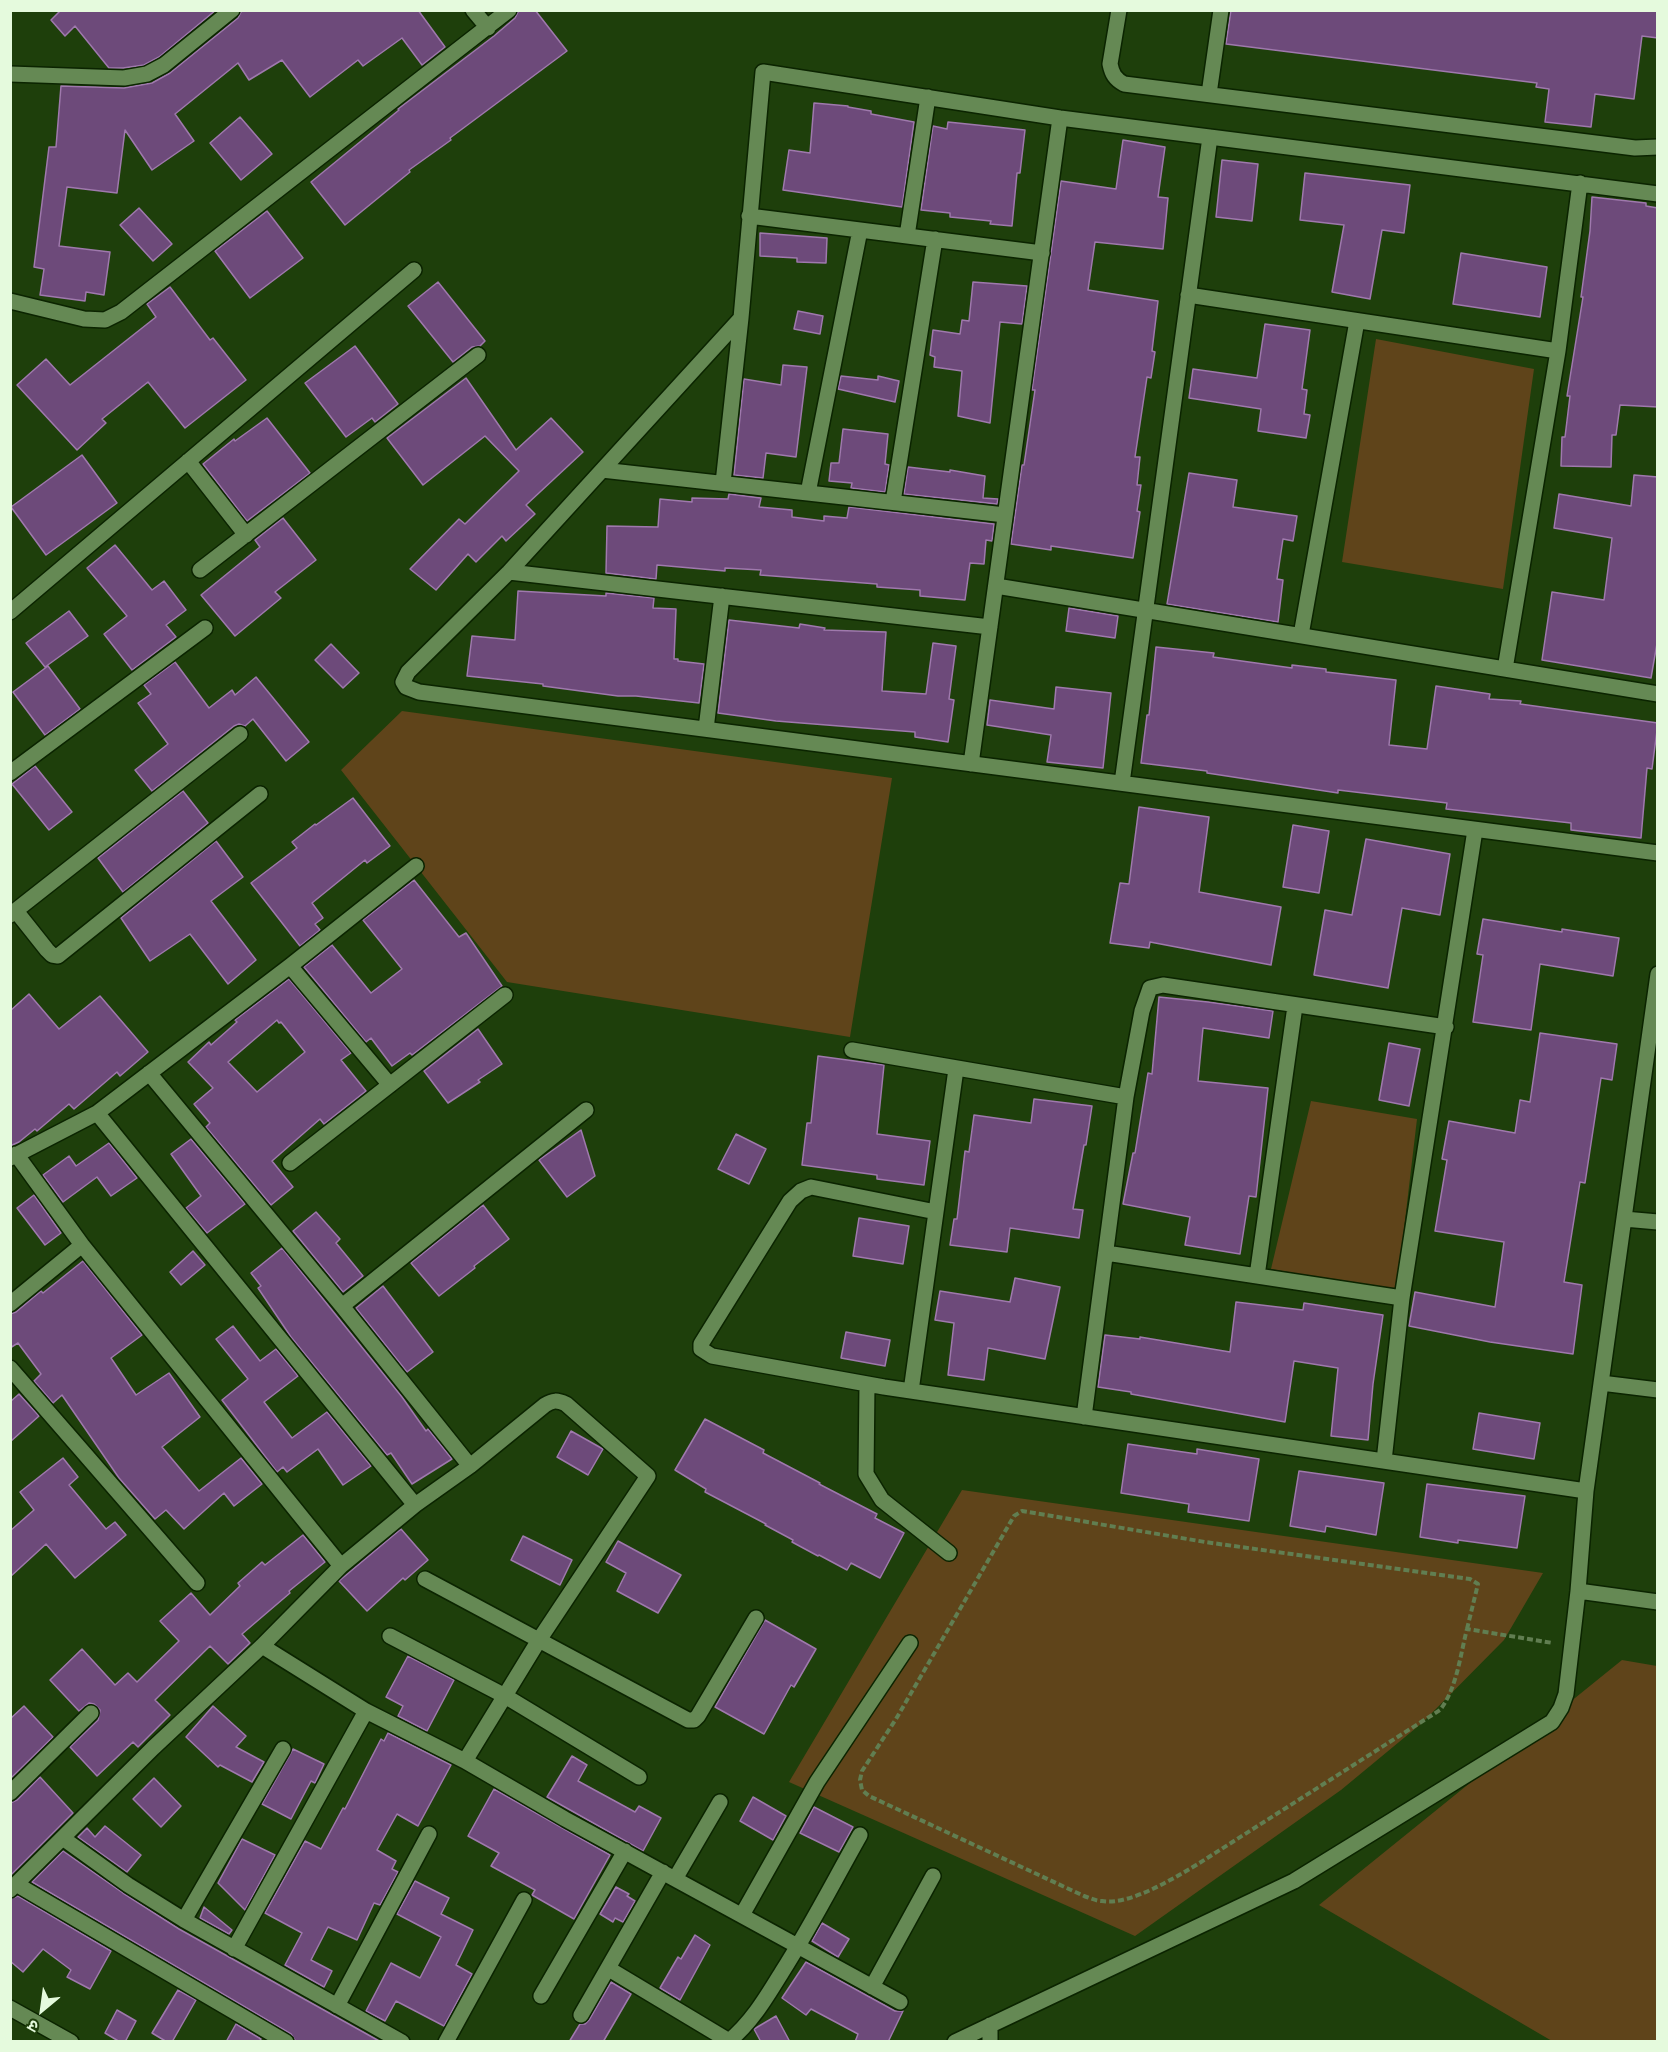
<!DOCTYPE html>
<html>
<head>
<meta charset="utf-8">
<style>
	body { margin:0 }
	#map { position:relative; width:1668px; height:2052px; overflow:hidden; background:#1e3f0b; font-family:Spectral,"Noto Sans Devanagari",serif }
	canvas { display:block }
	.frame { position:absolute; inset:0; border:12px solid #e5fadd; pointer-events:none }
	.north { position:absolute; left:12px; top:1980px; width:60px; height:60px; -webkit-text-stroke:4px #1e3f0b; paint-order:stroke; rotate:209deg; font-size:16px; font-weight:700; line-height:24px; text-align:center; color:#e5fadd }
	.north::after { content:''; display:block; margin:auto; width:21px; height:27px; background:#e5fadd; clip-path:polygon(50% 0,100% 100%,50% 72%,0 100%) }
</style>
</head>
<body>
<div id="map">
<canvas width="1668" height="2052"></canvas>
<div class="frame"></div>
<div class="north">उ</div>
</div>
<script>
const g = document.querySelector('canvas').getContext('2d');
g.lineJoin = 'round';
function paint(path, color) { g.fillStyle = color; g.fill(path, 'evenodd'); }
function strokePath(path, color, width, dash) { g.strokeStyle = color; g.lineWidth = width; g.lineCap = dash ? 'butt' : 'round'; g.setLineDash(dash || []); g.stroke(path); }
const green = new Path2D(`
	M 1376,339 L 1534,369 L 1503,589 L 1342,562 Z
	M 402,711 L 892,778 L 850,1037 L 507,982 L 341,770 Z
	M 1311,1101 L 1417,1119 L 1397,1288 L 1367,1286 L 1271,1269 Z
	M 962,1490 L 1543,1573 L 1504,1640 L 1422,1723 L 1341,1790 L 1135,1936 L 789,1782 Z
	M 1622,1660 L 1657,1666 L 1657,2041 L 1552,2041 L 1319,1905 Z`);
const building = new Path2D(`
	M 61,10 L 216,10 L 159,57 L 144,65 L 123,68 L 109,68 L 75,26 L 65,36 L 51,20 Z
	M 242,10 L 418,10 L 445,47 L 422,65 L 402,38 L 363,66 L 358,60 L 310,97 L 282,60 L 249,80 L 238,63 L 175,114 L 194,141 L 152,170 L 125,130 L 117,193 L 67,187 L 59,246 L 110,252 L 104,295 L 86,292 L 85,301 L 40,295 L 44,269 L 34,267 L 49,147 L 56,147 L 61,86 L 124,88 L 152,83 L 170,73 L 238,18 Z
	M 519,10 L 535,10 L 567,51 L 450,138 L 451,140 L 409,170 L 410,172 L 345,225 L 311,182 L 399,110 L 398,109 L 494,36 L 515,18 Z
	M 1231,10 L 1658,10 L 1658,38 L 1642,36 L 1634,99 L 1595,94 L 1591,127 L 1545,122 L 1549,89 L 1536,87 L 1537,83 L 1226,44 Z
	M 814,103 L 848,106 L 848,107 L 871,111 L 871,114 L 914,122 L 902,207 L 783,190 L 789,150 L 810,153 Z
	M 240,117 L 272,154 L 241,180 L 210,143 Z
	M 948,122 L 1025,130 L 1020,173 L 1017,173 L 1012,226 L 990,224 L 991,221 L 950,217 L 950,213 L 921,210 L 933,126 L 947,129 Z
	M 1123,140 L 1165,147 L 1158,197 L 1168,198 L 1163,249 L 1095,242 L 1088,290 L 1158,301 L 1152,351 L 1155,352 L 1151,378 L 1147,377 L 1135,457 L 1140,457 L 1137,485 L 1141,485 L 1137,511 L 1140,512 L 1133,558 L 1051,546 L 1051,550 L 1011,544 L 1022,465 L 1024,465 L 1035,390 L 1032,390 L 1061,181 L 1116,189 Z
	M 1222,160 L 1258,164 L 1252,221 L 1216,217 Z
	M 1305,173 L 1410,185 L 1404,233 L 1382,230 L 1370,299 L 1332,292 L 1344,225 L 1300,220 Z
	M 1592,197 L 1646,203 L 1646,206 L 1658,208 L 1658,407 L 1620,405 L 1616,435 L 1612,435 L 1611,467 L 1561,466 L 1562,437 L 1565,437 L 1570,396 L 1567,396 L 1583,297 L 1581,297 L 1590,231 Z
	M 139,208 L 172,244 L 153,261 L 120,225 Z
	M 267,211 L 303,258 L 250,298 L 215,251 Z
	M 760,233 L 827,238 L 826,263 L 797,262 L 797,258 L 760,256 Z
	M 1461,253 L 1547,267 L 1540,317 L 1453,304 Z
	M 438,282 L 485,341 L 480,346 L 472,347 L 453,362 L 408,306 Z
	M 973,282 L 1027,286 L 1022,324 L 1000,322 L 990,423 L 958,416 L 962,371 L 934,367 L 935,357 L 930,355 L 933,330 L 960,334 L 962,320 L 969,321 Z
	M 170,287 L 210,340 L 213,338 L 246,380 L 185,428 L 148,382 L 102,419 L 106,423 L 77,450 L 17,385 L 46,359 L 70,385 L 156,317 L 147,304 Z
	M 798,311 L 823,316 L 820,334 L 794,329 Z
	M 1265,324 L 1310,330 L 1302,389 L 1307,390 L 1304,414 L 1310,415 L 1306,438 L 1258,431 L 1261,409 L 1189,398 L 1193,369 L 1257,378 Z
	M 355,346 L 398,404 L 375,422 L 372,418 L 346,437 L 305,383 Z
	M 783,365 L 807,367 L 796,457 L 766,453 L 763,478 L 734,475 L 744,379 L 781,385 Z
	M 841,376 L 878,380 L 878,376 L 899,381 L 895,402 L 838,389 Z
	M 466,378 L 516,450 L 551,418 L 583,452 L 526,505 L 535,514 L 506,541 L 502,536 L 476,562 L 468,554 L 436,590 L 410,569 L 459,519 L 465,524 L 519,471 L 485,436 L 423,485 L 387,438 Z
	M 267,418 L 310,473 L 247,521 L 203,464 L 234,439 L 235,441 Z
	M 843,429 L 888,434 L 885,464 L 889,465 L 885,492 L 851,488 L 852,483 L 829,481 L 831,463 L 839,463 Z
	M 82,455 L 117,503 L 46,555 L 11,507 Z
	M 908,467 L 950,472 L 950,470 L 985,476 L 983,498 L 998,499 L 997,504 L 904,494 Z
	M 1189,473 L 1237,480 L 1233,507 L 1297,516 L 1293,541 L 1283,539 L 1277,579 L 1283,580 L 1278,622 L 1167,604 Z
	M 1634,475 L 1658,477 L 1658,638 L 1651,678 L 1542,660 L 1552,592 L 1604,600 L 1612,538 L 1554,528 L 1559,494 L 1631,506 Z
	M 729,494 L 761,498 L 759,507 L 792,510 L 792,517 L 824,521 L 824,516 L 847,518 L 849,507 L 994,524 L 992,541 L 986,540 L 984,564 L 970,563 L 965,600 L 920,596 L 920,590 L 877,587 L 877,584 L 760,575 L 761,570 L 725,568 L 725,571 L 657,565 L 656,579 L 606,573 L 607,526 L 658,527 L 660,499 L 692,502 L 692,498 L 728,499 Z
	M 283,518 L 316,560 L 275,592 L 281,598 L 235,636 L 201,595 L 260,547 L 255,540 Z
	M 115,545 L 152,590 L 164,581 L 186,610 L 166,625 L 176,637 L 132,670 L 104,634 L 127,616 L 87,568 Z
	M 518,591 L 606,596 L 606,593 L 654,598 L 653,608 L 676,609 L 674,659 L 678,659 L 678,661 L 704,664 L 699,703 L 636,696 L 618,696 L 543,686 L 543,684 L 467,676 L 472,636 L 515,640 Z
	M 1069,608 L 1118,616 L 1115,638 L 1066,631 Z
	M 69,611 L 88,636 L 45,667 L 26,643 Z
	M 729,620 L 799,628 L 800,624 L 825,628 L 824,630 L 886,632 L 882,691 L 926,694 L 933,643 L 956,646 L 949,699 L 954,700 L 948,742 L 915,737 L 915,732 L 776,721 L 718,713 Z
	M 331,644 L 359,673 L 343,688 L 315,660 Z
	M 1156,647 L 1214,653 L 1213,657 L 1292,668 L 1292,665 L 1326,669 L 1326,672 L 1396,680 L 1389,745 L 1427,749 L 1436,686 L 1490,694 L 1489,699 L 1521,701 L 1520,704 L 1658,723 L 1652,769 L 1647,768 L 1641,838 L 1571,830 L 1571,823 L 1446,809 L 1447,803 L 1338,790 L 1338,793 L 1207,773 L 1207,771 L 1141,763 L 1147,715 L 1149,715 Z
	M 175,662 L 209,708 L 232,690 L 235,695 L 256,677 L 309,742 L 286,761 L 253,719 L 245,726 L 239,724 L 234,726 L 152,791 L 135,770 L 168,744 L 138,703 L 151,694 L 144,685 Z
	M 48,666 L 80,709 L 45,735 L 13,692 Z
	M 1056,687 L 1111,693 L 1103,768 L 1047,762 L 1051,735 L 987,725 L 990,700 L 1054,709 Z
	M 35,766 L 72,812 L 49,830 L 12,784 Z
	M 183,791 L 208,823 L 123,892 L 98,858 Z
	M 353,798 L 390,846 L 367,863 L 365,860 L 312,903 L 323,918 L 315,924 L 320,930 L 300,946 L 251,883 L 297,848 L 292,842 L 315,824 L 316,825 Z
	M 1139,807 L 1209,817 L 1199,892 L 1281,907 L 1271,965 L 1150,942 L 1149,948 L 1110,943 L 1120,883 L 1129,884 Z
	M 1293,825 L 1329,831 L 1319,893 L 1283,887 Z
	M 1366,839 L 1450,854 L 1440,915 L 1402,908 L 1388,988 L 1314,975 L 1325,910 L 1352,915 Z
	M 216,841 L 243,877 L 211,901 L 256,960 L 228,984 L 190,934 L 150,961 L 121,918 Z
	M 414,880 L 459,937 L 466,933 L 502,986 L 412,1055 L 410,1053 L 392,1066 L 371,1038 L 366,1042 L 304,967 L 332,945 L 371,993 L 402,969 L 363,920 Z
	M 1483,919 L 1562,932 L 1562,929 L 1619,938 L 1613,976 L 1540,964 L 1531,1030 L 1473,1022 L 1483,955 L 1477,954 Z
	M 289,979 L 351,1053 L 341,1060 L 366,1091 L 324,1124 L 320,1119 L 272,1161 L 293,1187 L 271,1205 L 206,1127 L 210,1123 L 194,1104 L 213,1088 L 188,1062 L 209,1042 L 211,1045 L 237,1022 L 235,1020 ZM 277,1020 L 279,1023 L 281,1022 L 305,1052 L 257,1092 L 228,1062 Z
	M 29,994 L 59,1029 L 100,996 L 148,1052 L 120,1076 L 117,1072 L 74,1109 L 69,1104 L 37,1131 L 35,1129 L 19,1142 L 10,1146 L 10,1011 Z
	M 1159,997 L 1208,1002 L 1273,1011 L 1269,1038 L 1203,1028 L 1198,1081 L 1268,1088 L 1256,1197 L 1249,1196 L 1240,1254 L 1185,1245 L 1190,1217 L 1123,1204 L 1133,1153 L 1135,1153 L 1148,1073 L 1152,1074 Z
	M 478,1029 L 502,1064 L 478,1080 L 480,1082 L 448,1103 L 424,1071 Z
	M 1540,1033 L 1617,1044 L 1612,1080 L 1601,1078 L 1585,1183 L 1580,1182 L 1564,1282 L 1582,1285 L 1573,1354 L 1490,1342 L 1409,1326 L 1415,1292 L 1495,1307 L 1504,1242 L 1435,1231 L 1447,1160 L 1442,1159 L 1449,1121 L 1515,1133 L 1520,1100 L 1530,1102 Z
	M 1389,1043 L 1420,1049 L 1409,1106 L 1379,1100 Z
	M 818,1056 L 884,1065 L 877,1134 L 930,1141 L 924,1185 L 877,1179 L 877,1175 L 802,1165 L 807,1123 L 811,1123 Z
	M 1034,1099 L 1092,1106 L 1086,1145 L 1084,1145 L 1073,1209 L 1083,1210 L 1079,1238 L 1010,1228 L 1007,1252 L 950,1245 L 954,1219 L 957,1219 L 965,1151 L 969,1152 L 974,1115 L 1031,1123 Z
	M 581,1130 L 595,1176 L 567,1197 L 539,1160 Z
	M 736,1134 L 766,1149 L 749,1184 L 718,1169 Z
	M 191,1139 L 245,1204 L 207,1233 L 186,1208 L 201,1196 L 171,1154 Z
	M 109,1143 L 137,1178 L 111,1196 L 97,1177 L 63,1202 L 43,1175 L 69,1156 L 76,1166 Z
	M 34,1195 L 61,1233 L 45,1245 L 17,1208 Z
	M 483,1205 L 509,1239 L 474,1266 L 475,1268 L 439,1296 L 411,1263 Z
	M 316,1212 L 340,1239 L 336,1243 L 363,1276 L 343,1292 L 293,1231 Z
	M 859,1218 L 909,1226 L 903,1264 L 853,1256 Z
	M 282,1248 L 402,1397 L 426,1431 L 428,1429 L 452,1459 L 412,1484 L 391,1453 L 387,1455 L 291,1337 L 258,1288 L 261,1286 L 251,1273 Z
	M 193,1251 L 205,1265 L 181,1285 L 170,1272 Z
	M 83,1261 L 142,1335 L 111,1358 L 136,1395 L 169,1373 L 200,1417 L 162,1447 L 172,1459 L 199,1491 L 241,1458 L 262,1484 L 234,1506 L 224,1493 L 184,1529 L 166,1510 L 155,1519 L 119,1478 L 62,1395 L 53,1403 L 34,1381 L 41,1374 L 18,1343 L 10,1348 L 10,1314 L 16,1312 L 41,1291 L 43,1293 Z
	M 1015,1278 L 1060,1287 L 1045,1359 L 988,1348 L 984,1380 L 948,1375 L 954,1323 L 935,1320 L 940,1291 L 1010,1302 Z
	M 383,1286 L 433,1352 L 407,1372 L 356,1308 Z
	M 1236,1302 L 1303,1310 L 1304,1303 L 1383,1315 L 1373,1384 L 1368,1440 L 1331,1436 L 1338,1368 L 1294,1361 L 1285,1422 L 1131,1394 L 1131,1392 L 1098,1387 L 1105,1335 L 1140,1339 L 1140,1337 L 1230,1352 Z
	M 233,1326 L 260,1361 L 276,1349 L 298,1376 L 264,1402 L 292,1438 L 327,1412 L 371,1466 L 343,1485 L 318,1449 L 287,1472 L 283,1467 L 277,1472 L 222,1400 L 248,1379 L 216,1339 Z
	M 846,1332 L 890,1340 L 885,1366 L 841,1358 Z
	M 19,1394 L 39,1416 L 10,1442 L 10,1402 Z
	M 1479,1413 L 1540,1423 L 1534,1459 L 1473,1449 Z
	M 705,1419 L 764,1450 L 763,1453 L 820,1483 L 819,1484 L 877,1514 L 875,1518 L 904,1533 L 880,1578 L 851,1563 L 847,1570 L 819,1555 L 818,1556 L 792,1542 L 793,1540 L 765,1525 L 766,1524 L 705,1492 L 706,1489 L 675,1470 Z
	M 571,1431 L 603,1449 L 588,1475 L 557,1457 Z
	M 1128,1444 L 1197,1454 L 1197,1449 L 1259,1459 L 1249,1521 L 1188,1512 L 1189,1504 L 1121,1493 Z
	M 63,1458 L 78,1477 L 69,1485 L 106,1529 L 115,1522 L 126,1535 L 75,1578 L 46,1544 L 10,1577 L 10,1531 L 34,1510 L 20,1492 Z
	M 1299,1471 L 1384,1483 L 1376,1535 L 1326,1526 L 1325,1532 L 1290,1526 Z
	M 1427,1484 L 1525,1496 L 1517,1548 L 1458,1540 L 1458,1543 L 1420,1537 Z
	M 401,1529 L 428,1560 L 405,1580 L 403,1578 L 367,1611 L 339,1581 Z
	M 303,1535 L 325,1562 L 289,1591 L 290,1593 L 242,1634 L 250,1643 L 228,1664 L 210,1646 L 155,1700 L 170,1715 L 138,1747 L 133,1742 L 97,1776 L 70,1747 L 98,1720 L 100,1710 L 94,1704 L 89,1703 L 79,1711 L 50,1680 L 82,1649 L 115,1685 L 128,1673 L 137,1682 L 179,1641 L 160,1621 L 191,1593 L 210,1615 L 240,1586 L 238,1583 L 262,1562 L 265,1565 Z
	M 523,1536 L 572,1560 L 560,1585 L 511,1560 Z
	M 618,1541 L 681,1575 L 658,1613 L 617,1591 L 626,1573 L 606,1562 Z
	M 765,1620 L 816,1649 L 794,1687 L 791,1685 L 764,1734 L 715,1707 Z
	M 408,1656 L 454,1680 L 427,1731 L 398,1716 L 403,1706 L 386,1697 Z
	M 24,1706 L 53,1737 L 10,1779 L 10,1719 Z
	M 213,1706 L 246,1736 L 236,1747 L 264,1762 L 252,1782 L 220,1765 L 218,1767 L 186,1737 Z
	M 388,1733 L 451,1765 L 418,1826 L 397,1814 L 377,1850 L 396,1861 L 392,1869 L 398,1872 L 380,1905 L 374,1903 L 357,1940 L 328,1927 L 311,1960 L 332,1971 L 324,1987 L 285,1965 L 302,1933 L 265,1913 L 305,1841 L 321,1849 L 343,1808 L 345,1809 L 381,1739 L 384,1741 Z
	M 293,1749 L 324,1764 L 315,1783 L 311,1781 L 291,1819 L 262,1804 Z
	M 572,1756 L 587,1765 L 578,1781 L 635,1812 L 639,1806 L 661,1818 L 643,1851 L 547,1797 Z
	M 40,1777 L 73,1813 L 10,1876 L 10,1803 L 17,1800 Z
	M 154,1778 L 181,1806 L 161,1827 L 133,1799 Z
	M 494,1789 L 610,1855 L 574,1919 L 532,1895 L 535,1890 L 491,1866 L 499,1853 L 468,1836 Z
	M 753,1797 L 786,1816 L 773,1840 L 740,1821 Z
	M 814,1807 L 853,1827 L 839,1852 L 800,1833 Z
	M 105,1826 L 141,1855 L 127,1872 L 78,1837 L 87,1828 L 95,1837 Z
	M 242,1839 L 275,1855 L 245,1910 L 218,1883 Z
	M 63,1851 L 123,1893 L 179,1929 L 381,2042 L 296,2042 L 291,2034 L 32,1882 Z
	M 415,1881 L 449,1898 L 441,1914 L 473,1930 L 456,1965 L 472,1974 L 444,2026 L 396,2001 L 385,2021 L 366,2011 L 391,1963 L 420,1978 L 441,1937 L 397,1914 Z
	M 616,1887 L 629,1894 L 627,1896 L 635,1901 L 623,1922 L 615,1918 L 613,1922 L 600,1914 Z
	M 18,1896 L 111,1951 L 90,1989 L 67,1977 L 71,1970 L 43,1949 L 23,1972 L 10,1961 L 10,1899 Z
	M 204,1907 L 232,1930 L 229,1934 L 200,1918 Z
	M 822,1923 L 849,1939 L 838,1957 L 812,1941 Z
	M 695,1935 L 710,1945 L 680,2000 L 660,1988 L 678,1957 L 681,1959 Z
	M 806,1962 L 895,2011 L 903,2011 L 888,2042 L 855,2042 L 858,2034 L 811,2009 L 806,2015 L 782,1998 Z
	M 611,1982 L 631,1994 L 603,2042 L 569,2042 L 580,2024 L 585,2024 L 589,2020 Z
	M 178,1990 L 196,2000 L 172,2042 L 167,2042 L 152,2033 Z
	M 117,2010 L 136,2021 L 125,2042 L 120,2042 L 105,2033 Z
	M 776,2016 L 790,2042 L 761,2042 L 754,2029 Z
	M 236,2024 L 261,2039 L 259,2042 L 226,2042 Z`);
const path = new Path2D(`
	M 1467,1629 L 1478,1584 L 1470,1579 L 1205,1542 L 1022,1511 L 1014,1516 L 896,1719 L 862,1771 L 860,1780 L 862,1790 L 869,1796 L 1084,1896 C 1090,1898 1096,1901 1102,1901 C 1130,1906 1178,1876 1201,1862 L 1440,1710 C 1457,1688 1460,1656 1467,1629 L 1553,1643`);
const minor = new Path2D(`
	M 473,10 L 488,28
	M 1119,10 L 1110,64 C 1112,74 1115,79 1124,84 L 1635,148 L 1658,147
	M 10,74 L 124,78 L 147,74 L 164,65 L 232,10
	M 1209,94 L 1221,10
	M 749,216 L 1042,253
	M 907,236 L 928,97
	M 1188,295 L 1558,351
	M 10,301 L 84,319 L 105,320 L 121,312 L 509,10
	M 741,318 L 509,572 L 408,672 L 403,682 L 406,687 L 419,692 L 1658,853
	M 188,461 L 246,535
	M 602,470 L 1005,515
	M 723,483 L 741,318 L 763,72 L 1060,118 L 1658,194
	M 808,493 L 860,230
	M 893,502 L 935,239
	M 200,570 L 478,355
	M 509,572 L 990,627
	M 996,586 L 1658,694
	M 10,612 L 414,270
	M 1301,635 L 1357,321
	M 1505,669 L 1558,351 L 1580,183
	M 706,729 L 722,596
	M 971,764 L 1060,118
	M 10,773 L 205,628
	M 1122,783 L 1210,137
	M 16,911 L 47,950 L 52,955 L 58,956 L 260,794
	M 10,915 L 240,734
	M 290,966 L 390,1085
	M 852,1050 L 1126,1097
	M 149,1073 L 342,1306 L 470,1466
	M 97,1113 L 415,1505
	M 16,1154 L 82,1245 L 341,1566
	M 10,1158 L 97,1113 L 290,966 L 416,866
	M 290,1163 L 505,995
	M 936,1212 L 811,1187 L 801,1191 L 790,1201 L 701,1344 L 701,1349 L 712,1356 L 884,1387 L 1586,1491
	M 1624,1219 L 1658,1222
	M 1106,1253 L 1402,1298
	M 1257,1276 L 1295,1006
	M 10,1304 L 82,1245
	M 342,1306 L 586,1110
	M 10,1368 L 197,1583
	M 1601,1383 L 1658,1390
	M 867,1384 L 866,1474 L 882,1500 L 949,1553
	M 911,1391 L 956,1069
	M 1084,1417 L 1126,1097 L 1142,1011 L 1150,988 L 1163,985 L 1446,1027
	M 1384,1461 L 1402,1298 L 1475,830
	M 425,1579 L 688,1720 L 694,1720 L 698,1716 L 756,1618
	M 1578,1591 L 1658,1602
	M 390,1636 L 505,1696 L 639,1777
	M 262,1646 L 366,1711 L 465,1761 L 565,1819 L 900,2002
	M 10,1793 L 91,1713
	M 64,1839 L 128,1885 L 184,1920 L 402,2042
	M 675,1879 L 720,1802
	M 16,1884 L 286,2042
	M 10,1890 L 153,1748 L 262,1646 L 341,1566 L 415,1505 L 470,1466 L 545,1405 C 553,1400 557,1400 566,1404 L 648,1476 L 539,1640 L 465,1761
	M 742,1915 L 817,1782 L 910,1643
	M 184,1920 L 283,1749
	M 234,1949 L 366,1711
	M 609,1969 L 729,2041
	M 872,1987 L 933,1876
	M 541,1996 L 625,1851
	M 337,2006 L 429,1834
	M 10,2008 L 71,2042
	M 581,2015 L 663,1872
	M 446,2042 L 524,1900
	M 728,2042 C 752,2022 766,1998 782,1972 C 810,1928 834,1881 860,1835
	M 955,2042 L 1294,1881 L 1552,1722 L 1561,1708 L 1566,1694 L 1578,1591 L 1586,1491 L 1658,974
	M 990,2042 L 990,2025`);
paint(green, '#5f441a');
paint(building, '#6d4a7a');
strokePath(building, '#9f79ad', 1.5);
strokePath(minor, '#0b2400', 18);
strokePath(path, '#617e51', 4, [6, 3]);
strokePath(minor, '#658954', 15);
</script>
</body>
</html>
